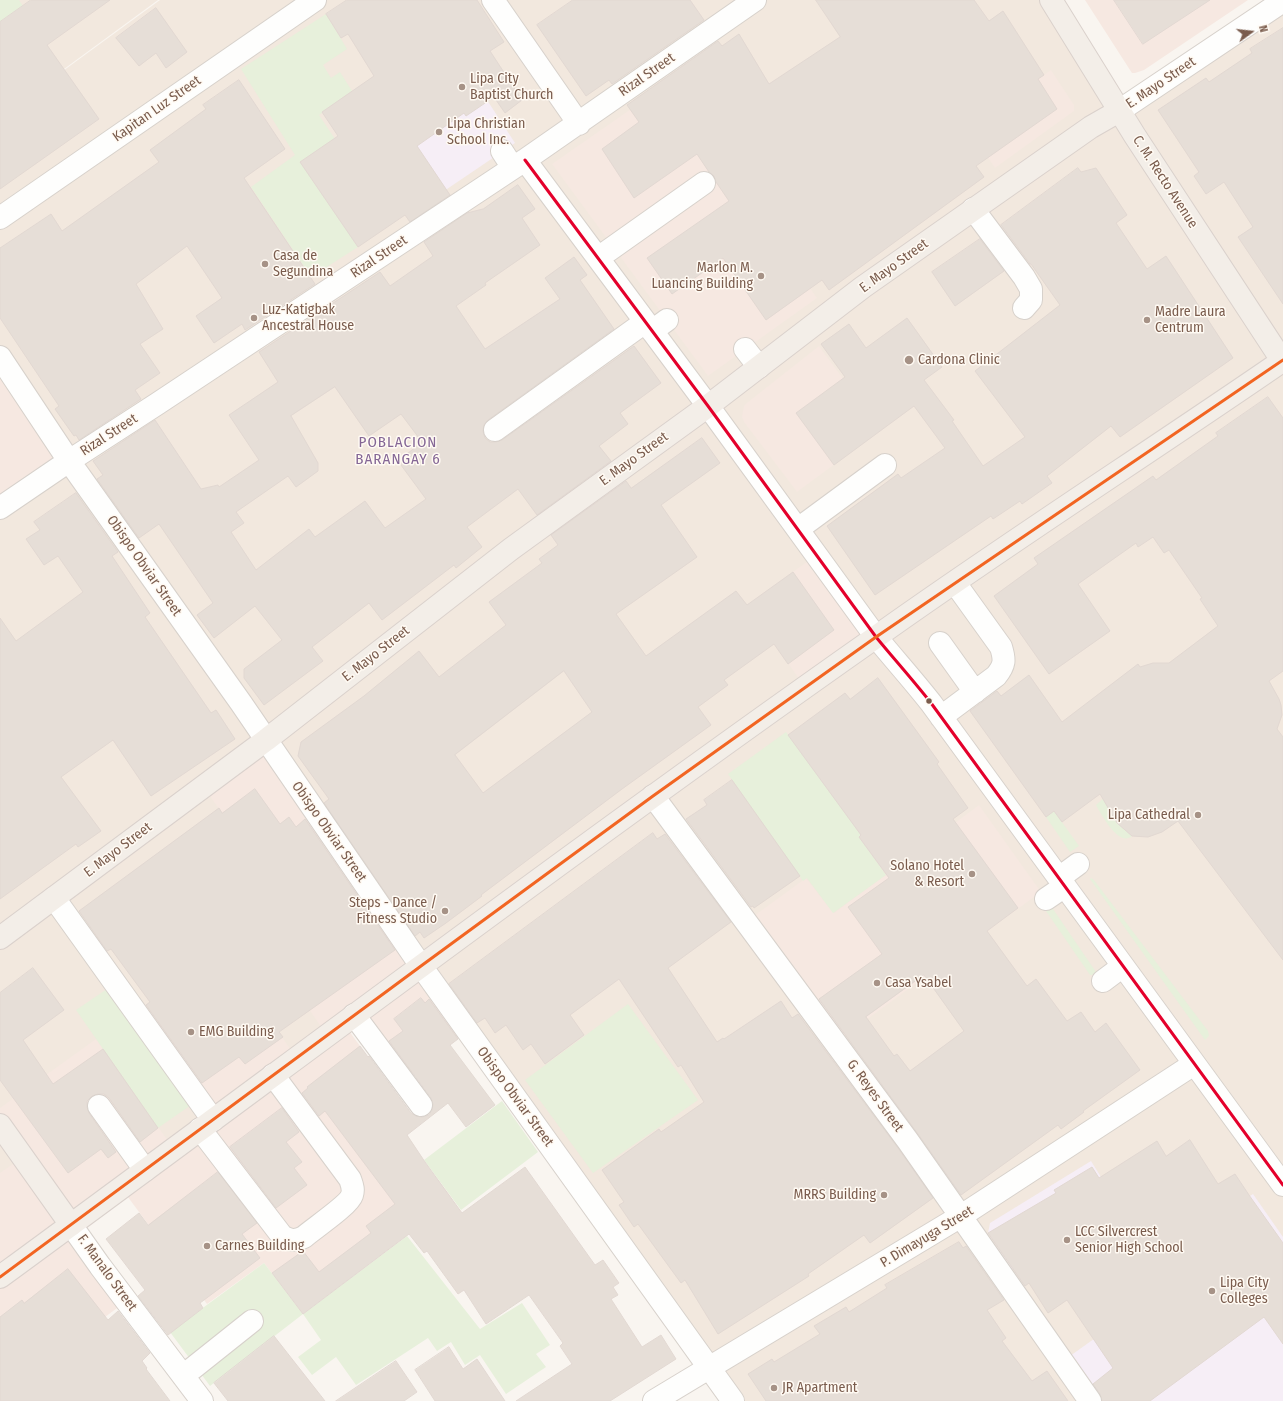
<!DOCTYPE html>
<html>
<head>
<meta charset="utf-8">
<style>
	body { margin:0 }
	#map { position:relative; width:1283px; height:1401px; overflow:hidden; background:#f9f5f0; font-family:"Fira Sans Condensed",sans-serif }
	canvas { display:block }
	.north { position:absolute; left:1231px; top:12px; width:40px; height:40px; -webkit-text-stroke:3px #fffaf3; paint-order:stroke; rotate:75deg; font-size:11px; font-weight:700; line-height:16px; text-align:center; color:#7a5c4d }
	.north::after { content:''; display:block; margin:auto; width:14px; height:18px; background:#7a5c4d; clip-path:polygon(50% 0,100% 100%,50% 72%,0 100%) }
</style>
</head>
<body>
<div id="map">
<canvas width="1283" height="1401"></canvas>
<div class="north">N</div>
</div>
<script>
const g = document.querySelector('canvas').getContext('2d');
g.lineJoin = 'round';
function paint(path, color) { g.fillStyle = color; g.fill(path, 'evenodd'); }
function strokePath(path, color, width, dash) { g.strokeStyle = color; g.lineWidth = width; g.lineCap = dash ? 'butt' : 'round'; g.setLineDash(dash || []); g.stroke(path); }
function write(font, color, halo, rows, align = 'center') {
  g.font = font + ' "Fira Sans Condensed",sans-serif'; g.lineWidth = 3; g.setLineDash([]); g.textBaseline = 'middle'; g.strokeStyle = halo; g.fillStyle = color; for (const [text, x, y, turn = 0] of rows) {
    g.save(); g.translate(x, y); g.rotate((+turn || 0) * Math.PI / 180); g.textAlign = isNaN(turn) ? turn : align; if (halo) g.strokeText(text, 0, 0); g.fillText(text, 0, 0); g.restore();
  }
}
const residential = new Path2D(`
	M 0,0 L 158,0 L 0,116 Z
	M 160,0 L 1050,0 L 1281,361 L 0,1277 L 0,117 Z
	M 1283,2 L 1283,361 L 1120,111 Z
	M 1283,363 L 1283,1401 L 734,1401 L 422,966 Z`);
const commercial = new Path2D(`
	M 1085,0 L 1248,0 L 1144,70 L 1135,73 L 1132,73 L 1130,70 Z
	M 687,70 L 805,292 L 810,288 L 817,298 L 708,376 L 552,164 Z
	M 1051,70 L 1074,105 L 1074,111 L 995,168 L 967,127 Z
	M 819,346 L 881,430 L 797,492 L 744,422 L 742,417 L 743,411 L 744,406 L 748,402 Z
	M 0,362 L 66,460 L 0,505 Z
	M 815,556 L 873,636 L 804,686 L 747,605 Z
	M 265,742 L 364,884 L 303,926 L 204,788 Z
	M 979,805 L 1041,892 L 836,1042 L 747,921 L 806,878 L 834,913 Z
	M 377,903 L 419,965 L 326,1034 L 261,940 L 312,948 Z
	M 222,952 L 296,1057 L 218,1115 L 143,1008 Z
	M 421,968 L 467,1032 L 404,1080 L 356,1015 Z
	M 344,1024 L 418,1126 L 407,1135 L 415,1147 L 409,1152 L 432,1182 L 437,1178 L 453,1200 L 303,1314 L 264,1263 L 207,1304 L 122,1189 Z
	M 96,1039 L 173,1148 L 71,1224 L 0,1123 L 0,1108 Z
	M 22,1158 L 70,1225 L 0,1276 L 0,1173 Z
	M 71,1228 L 125,1302 L 60,1351 L 0,1372 L 0,1280 Z`);
const education = new Path2D(`
	M 459,57 L 515,143 L 419,208 L 362,122 Z
	M 1091,1161 L 1153,1260 L 1253,1194 L 1283,1237 L 1283,1401 L 1102,1401 L 1070,1356 L 1105,1331 L 1050,1248 L 1013,1270 L 988,1233 L 990,1223 Z`);
const green = new Path2D(`
	M 0,0 L 19,0 L 23,6 L 0,22 Z
	M 326,14 L 347,49 L 323,65 L 331,78 L 340,72 L 352,91 L 319,115 L 335,139 L 300,162 L 358,247 L 311,277 L 251,187 L 295,155 L 241,69 Z
	M 786,732 L 861,835 L 859,837 L 886,875 L 833,913 L 807,878 L 803,881 L 728,774 Z
	M 1105,797 C 1111,816 1117,823 1132,836 C 1119,847 1103,817 1097,807 L 1096,805 Z
	M 1054,811 L 1079,846 L 1070,852 L 1046,817 Z
	M 1091,878 L 1094,880 L 1208,1031 L 1209,1036 L 1205,1040 L 1090,879 Z
	M 1051,906 L 1096,972 L 1092,975 L 1090,975 L 1046,911 L 1046,909 Z
	M 107,989 L 191,1105 L 158,1128 L 76,1010 Z
	M 628,1004 L 698,1100 L 593,1173 L 525,1080 Z
	M 502,1101 L 538,1152 L 461,1210 L 424,1160 Z
	M 407,1236 L 480,1329 L 522,1303 L 550,1345 L 536,1354 L 546,1367 L 506,1394 L 480,1355 L 465,1365 L 451,1342 L 437,1351 L 428,1338 L 356,1385 L 336,1357 L 312,1375 L 298,1357 L 321,1340 L 303,1314 L 210,1386 L 170,1332 L 264,1263 L 303,1314 Z`);
const building = new Path2D(`
	M 31,0 L 110,0 L 47,45 L 99,119 L 0,189 L 0,22 Z
	M 347,0 L 477,0 L 504,42 L 490,51 L 522,100 L 505,113 L 494,97 L 466,116 L 464,113 L 417,146 L 450,195 L 410,222 L 405,215 L 358,247 L 300,162 L 338,136 L 322,112 L 374,76 L 348,34 L 341,38 L 326,14 Z
	M 573,0 L 690,0 L 704,20 L 612,84 L 609,80 L 586,96 L 537,25 Z
	M 816,0 L 974,0 L 989,21 L 1003,11 L 1044,75 L 1038,79 L 1057,109 L 976,166 L 984,177 L 829,290 L 822,280 L 766,320 L 723,258 L 672,294 L 647,258 L 729,201 L 716,182 L 714,176 L 709,172 L 697,154 L 634,198 L 602,149 L 639,122 L 627,105 L 718,41 L 722,46 L 739,34 L 769,84 L 840,37 Z
	M 1114,0 L 1210,0 L 1143,44 Z
	M 156,8 L 187,52 L 166,68 L 156,53 L 139,66 L 116,38 Z
	M 1283,28 L 1283,304 L 1238,237 L 1253,227 L 1224,182 L 1206,194 L 1194,176 L 1199,172 L 1158,110 L 1206,78 L 1209,82 L 1252,53 L 1250,49 Z
	M 239,80 L 285,149 L 244,178 L 315,284 L 245,330 L 242,324 L 214,343 L 196,316 L 222,298 L 187,246 L 136,284 L 163,329 L 140,344 L 160,373 L 135,390 L 141,399 L 79,440 L 76,435 L 74,436 L 55,409 L 59,406 L 0,318 L 0,248 L 51,214 L 62,231 L 159,162 L 150,150 L 206,109 L 203,105 Z
	M 1078,168 L 1081,172 L 1096,168 L 1127,215 L 1116,223 L 1147,269 L 1166,256 L 1233,358 L 1120,437 L 1111,426 L 1047,476 L 1052,483 L 1022,504 L 1020,501 L 993,519 L 991,516 L 875,595 L 827,526 L 898,474 L 901,478 L 945,448 L 914,406 L 834,465 L 796,413 L 845,377 L 821,344 L 849,324 L 866,348 L 907,318 L 942,367 L 924,380 L 954,420 L 952,421 L 983,466 L 1025,437 L 975,371 L 1060,305 L 1031,264 L 1030,264 L 1001,225 Z
	M 518,185 L 535,209 L 522,218 L 540,245 L 485,283 L 486,285 L 456,306 L 485,349 L 560,299 L 545,278 L 574,257 L 587,275 L 580,280 L 614,329 L 488,420 L 484,425 L 483,431 L 485,438 L 490,442 L 496,442 L 502,440 L 634,346 L 661,383 L 620,413 L 628,424 L 599,446 L 611,461 L 537,515 L 518,489 L 467,527 L 482,547 L 456,568 L 454,565 L 382,620 L 369,603 L 312,647 L 323,661 L 264,705 L 244,678 L 244,669 L 282,640 L 255,606 L 214,638 L 197,615 L 213,603 L 159,524 L 139,538 L 97,479 L 103,475 L 93,461 L 155,420 L 201,489 L 218,485 L 219,487 L 259,460 L 229,415 L 278,382 L 259,352 L 380,272 L 390,286 L 433,256 L 424,242 L 467,213 L 483,209 ZM 335,387 L 369,436 L 401,414 L 422,442 L 398,461 L 426,499 L 385,528 L 365,501 L 315,537 L 309,529 L 256,570 L 231,532 L 244,523 L 236,512 L 288,476 L 296,487 L 318,471 L 318,463 L 291,416 Z
	M 980,239 L 1004,271 L 955,306 L 932,272 Z
	M 1268,397 L 1283,418 L 1283,671 L 1269,681 L 1279,699 L 1281,705 L 1282,715 L 1277,729 L 1283,737 L 1283,960 L 1178,821 L 1162,832 L 1148,837 L 1132,836 L 1117,823 L 1100,794 L 1062,822 L 1054,811 L 1046,817 L 970,711 L 997,691 L 1001,696 L 1029,675 L 1062,722 L 1138,664 L 1140,667 L 1153,663 L 1169,663 L 1218,626 L 1200,599 L 1202,598 L 1169,550 L 1164,553 L 1153,537 L 1138,547 L 1136,543 L 1078,584 L 1110,631 L 1049,674 L 994,596 L 1038,564 L 1034,558 L 1153,476 L 1156,480 L 1218,436 L 1216,433 Z
	M 702,438 L 720,463 L 661,505 L 697,557 L 616,614 L 646,656 L 736,591 L 747,605 L 793,572 L 834,630 L 788,664 L 774,644 L 724,680 L 728,685 L 698,707 L 711,725 L 622,789 L 481,895 L 482,896 L 446,923 L 424,938 L 420,932 L 415,936 L 324,803 L 329,799 L 298,756 L 301,742 L 364,696 L 419,651 L 439,677 L 506,625 L 489,602 L 542,563 L 539,559 L 558,545 L 551,535 L 626,481 L 631,488 ZM 564,671 L 592,712 L 483,793 L 455,755 Z
	M 76,493 L 118,552 L 112,556 L 150,613 L 145,617 L 211,713 L 216,710 L 235,739 L 151,796 L 113,740 L 61,777 L 101,831 L 78,847 L 76,844 L 0,899 L 0,618 L 16,641 L 83,592 L 58,556 L 44,565 L 26,539 L 40,530 L 34,522 Z
	M 878,678 L 939,762 L 937,764 L 968,808 L 953,819 L 1018,908 L 987,931 L 1027,986 L 1036,979 L 1067,1021 L 1081,1012 L 1095,1032 L 1106,1023 L 1140,1070 L 1083,1111 L 1084,1112 L 1061,1129 L 1058,1125 L 961,1195 L 918,1134 L 819,999 L 882,954 L 848,907 L 889,878 L 859,837 L 861,835 L 788,735 L 845,693 L 850,699 ZM 924,975 L 964,1031 L 910,1071 L 897,1054 L 894,1056 L 866,1017 Z
	M 732,780 L 800,876 L 754,908 L 753,906 L 751,907 L 686,819 L 707,805 L 704,800 Z
	M 255,789 L 280,824 L 289,817 L 296,827 L 305,819 L 395,950 L 279,1032 L 283,1037 L 245,1064 L 239,1057 L 202,1083 L 146,1005 L 150,1002 L 111,949 L 107,951 L 79,911 L 219,808 L 222,813 Z
	M 653,833 L 657,839 L 665,834 L 731,922 L 668,968 L 717,1042 L 723,1038 L 724,1039 L 781,1001 L 792,1018 L 798,1014 L 898,1148 L 933,1198 L 870,1243 L 864,1235 L 808,1274 L 809,1276 L 718,1334 L 685,1280 L 681,1283 L 638,1224 L 634,1227 L 619,1205 L 624,1202 L 602,1170 L 659,1129 L 661,1132 L 704,1102 L 681,1065 L 678,1067 L 619,979 L 570,1015 L 584,1035 L 545,1064 L 531,1044 L 523,1050 L 506,1025 L 495,1033 L 485,1018 L 477,1023 L 449,984 Z
	M 33,968 L 64,1010 L 23,1040 L 53,1084 L 103,1049 L 158,1128 L 140,1142 L 109,1098 L 104,1094 L 98,1094 L 92,1096 L 87,1101 L 87,1107 L 89,1113 L 116,1152 L 108,1158 L 101,1149 L 68,1173 L 0,1080 L 0,993 Z
	M 421,998 L 425,1003 L 429,999 L 458,1039 L 450,1045 L 495,1105 L 466,1127 L 448,1103 L 407,1135 L 425,1162 L 462,1213 L 525,1167 L 595,1265 L 603,1260 L 619,1283 L 613,1287 L 618,1295 L 611,1299 L 642,1347 L 661,1335 L 676,1359 L 610,1401 L 516,1401 L 572,1364 L 560,1346 L 563,1343 L 529,1295 L 486,1324 L 464,1290 L 458,1294 L 427,1251 L 424,1253 L 409,1234 L 303,1314 L 272,1273 L 303,1251 L 319,1272 L 371,1233 L 366,1226 L 395,1204 L 325,1111 L 319,1116 L 302,1093 L 308,1088 L 307,1087 L 360,1046 L 368,1057 L 369,1056 L 411,1113 L 416,1116 L 422,1117 L 429,1115 L 432,1110 L 433,1104 L 431,1098 L 389,1041 L 403,1031 L 394,1019 Z
	M 282,1108 L 299,1132 L 286,1142 L 302,1162 L 294,1168 L 307,1185 L 276,1208 L 230,1147 Z
	M 1190,1140 L 1218,1184 L 1235,1174 L 1249,1195 L 1283,1243 L 1283,1344 L 1264,1317 L 1150,1401 L 1102,1401 L 1100,1394 L 1093,1384 L 1113,1368 L 1067,1300 L 1048,1313 L 1029,1283 L 1025,1286 L 988,1233 L 1056,1193 L 1054,1190 L 1092,1167 L 1099,1178 L 1157,1141 L 1166,1156 Z
	M 218,1172 L 257,1223 L 242,1234 L 260,1258 L 200,1303 L 203,1308 L 168,1335 L 138,1296 L 145,1290 L 106,1239 L 139,1213 L 148,1225 Z
	M 959,1242 L 963,1248 L 966,1246 L 1004,1300 L 987,1310 L 1006,1338 L 1002,1341 L 1032,1381 L 1047,1371 L 1068,1401 L 766,1401 L 748,1374 L 772,1359 L 774,1362 L 820,1334 L 814,1326 L 846,1307 L 849,1312 L 887,1288 L 885,1285 Z
	M 68,1269 L 108,1320 L 118,1311 L 150,1353 L 142,1361 L 147,1368 L 146,1369 L 170,1401 L 0,1401 L 0,1317 L 22,1300 L 24,1303 Z
	M 274,1336 L 325,1401 L 228,1401 L 214,1383 Z
	M 449,1347 L 463,1369 L 477,1359 L 505,1401 L 435,1401 L 415,1370 Z
	M 396,1361 L 417,1392 L 404,1401 L 336,1401 Z`);
const minor = new Path2D(`
	M 493,0 L 579,124
	M 1119,111 L 1283,1
	M 502,151 L 513,168
	M 525,160 L 708,406 L 876,637 C 894,659 913,680 931,703 L 1283,1185
	M 973,209 L 1024,277 L 1031,289 L 1031,300 L 1024,308
	M 0,218 L 315,0
	M 598,258 L 704,183
	M 652,331 L 667,320
	M 745,349 L 759,367
	M 0,357 L 69,461 L 241,703 L 421,966 L 733,1401
	M 495,430 L 645,322
	M 0,508 L 69,461 L 157,404 L 525,160 L 755,0
	M 798,529 L 885,465
	M 940,643 L 975,692
	M 941,717 L 996,676 C 1005,665 1005,660 1001,647 L 955,583
	M 653,796 L 908,1141 L 1090,1401
	M 1059,878 L 1078,864
	M 54,898 L 213,1120
	M 1046,899 L 1065,886
	M 1103,981 L 1123,966
	M 354,1015 L 421,1105
	M 99,1106 L 145,1170
	M 200,1129 L 282,1236 C 291,1241 295,1241 304,1237 C 313,1229 349,1205 352,1195 C 354,1189 352,1185 350,1179 L 273,1075
	M 71,1225 L 100,1266 L 202,1401
	M 183,1376 L 252,1321
	M 654,1401 L 961,1216 L 1194,1064`);
const major = new Path2D(`
	M 1051,0 L 1135,136 L 1283,362
	M 0,938 L 266,740 L 511,549 L 708,406 L 863,287 L 1091,127 L 1119,111
	M 0,1125 L 71,1225
	M 0,1277 C 292,1063 580,845 876,637 C 1009,542 1147,454 1282,361`);
const bus1 = new Path2D(`
	M 525,160 L 708,406 L 876,637 C 894,659 913,680 931,703 L 1283,1185`);
const bus2 = new Path2D(`
	M 0,1277 L 421,966 L 653,796 L 876,637 L 1283,360`);
const markers = [
	[462,87,4,"#a69286"],
	[439,132,4,"#a69286"],
	[265,264,4,"#a69286"],
	[761,276,4,"#a69286"],
	[254,318,4,"#a69286"],
	[1147,320,4,"#a69286"],
	[909,360,5,"#a69286"],
	[929,701,3.5,"#7a5c4d"],
	[1198,815,4,"#a69286"],
	[972,874,4,"#a69286"],
	[445,911,4,"#a69286"],
	[877,983,4,"#a69286"],
	[191,1032,4,"#a69286"],
	[884,1195,4,"#a69286"],
	[1067,1240,4,"#a69286"],
	[207,1246,4,"#a69286"],
	[1212,1291,4,"#a69286"],
	[774,1388,4,"#a69286"]
];
const streetNames = [
	["Rizal Street",647,75,-35],
	["E. Mayo Street",1161,83,-34],
	["Kapitan Luz Street",157,109,-35],
	["C. M. Recto Avenue",1165,182,57],
	["Rizal Street",379,257,-34],
	["E. Mayo Street",894,266,-36],
	["Rizal Street",109,435,-33],
	["E. Mayo Street",634,459,-36],
	["Obispo Obviar Street",144,566,55],
	["E. Mayo Street",376,654,-38],
	["Obispo Obviar Street",329,832,55],
	["E. Mayo Street",118,850,-37],
	["G. Reyes Street",875,1096,54],
	["Obispo Obviar Street",515,1097,54],
	["P. Dimayuga Street",927,1237,-31],
	["F. Manalo Street",107,1273,54]
];
const poiNames = [
	["Lipa City",470,79],
	["Baptist Church",470,95],
	["Lipa Christian",447,124],
	["School Inc.",447,140],
	["Casa de",273,256],
	["Segundina",273,272],
	["Marlon M.",753,268,"right"],
	["Luancing Building",753,284,"right"],
	["Luz-Katigbak",262,310],
	["Ancestral House",262,326],
	["Madre Laura",1155,312],
	["Centrum",1155,328],
	["Cardona Clinic",918,360],
	["Lipa Cathedral",1190,815,"right"],
	["Solano Hotel",964,866,"right"],
	["& Resort",964,882,"right"],
	["Steps - Dance /",437,903,"right"],
	["Fitness Studio",437,919,"right"],
	["Casa Ysabel",885,983],
	["EMG Building",199,1032],
	["MRRS Building",876,1195,"right"],
	["LCC Silvercrest",1075,1232],
	["Senior High School",1075,1248],
	["Carnes Building",215,1246],
	["Lipa City",1220,1283],
	["Colleges",1220,1299],
	["JR Apartment",782,1388]
];
const neighbourhoodNames = [
	["POBLACION",398,443],
	["BARANGAY 6",398,460]
];
paint(residential, '#f2e8de');
paint(commercial, '#f6e8e1');
paint(education, '#f6eef6');
paint(green, '#e7f0db');
paint(building, '#e6ded7');
strokePath(building, '#e2d8d2', 1);
strokePath(minor, '#d7d1cb', 24);
strokePath(major, '#dad1cc', 24);
strokePath(minor, '#fefefd', 22);
strokePath(major, '#f3eee8', 22);
strokePath(bus1, '#e4002b', 3);
strokePath(bus2, '#f26522', 3);
for (const [x, y, r, color] of markers) { const dot = new Path2D(); dot.arc(x, y, r, 0, 2 * Math.PI); g.fillStyle = color; g.fill(dot); strokePath(dot, '#fffaf3', 1.5); }
write('14px', '#7a5c4d', '#fffaf3', streetNames);
write('14px', '#7a5c4d', '#fffaf3', poiNames, 'left');
g.letterSpacing = '1px';
write('15px', '#846695', '#fffaf3', neighbourhoodNames);
g.letterSpacing = '0px';
</script>
</body>
</html>
